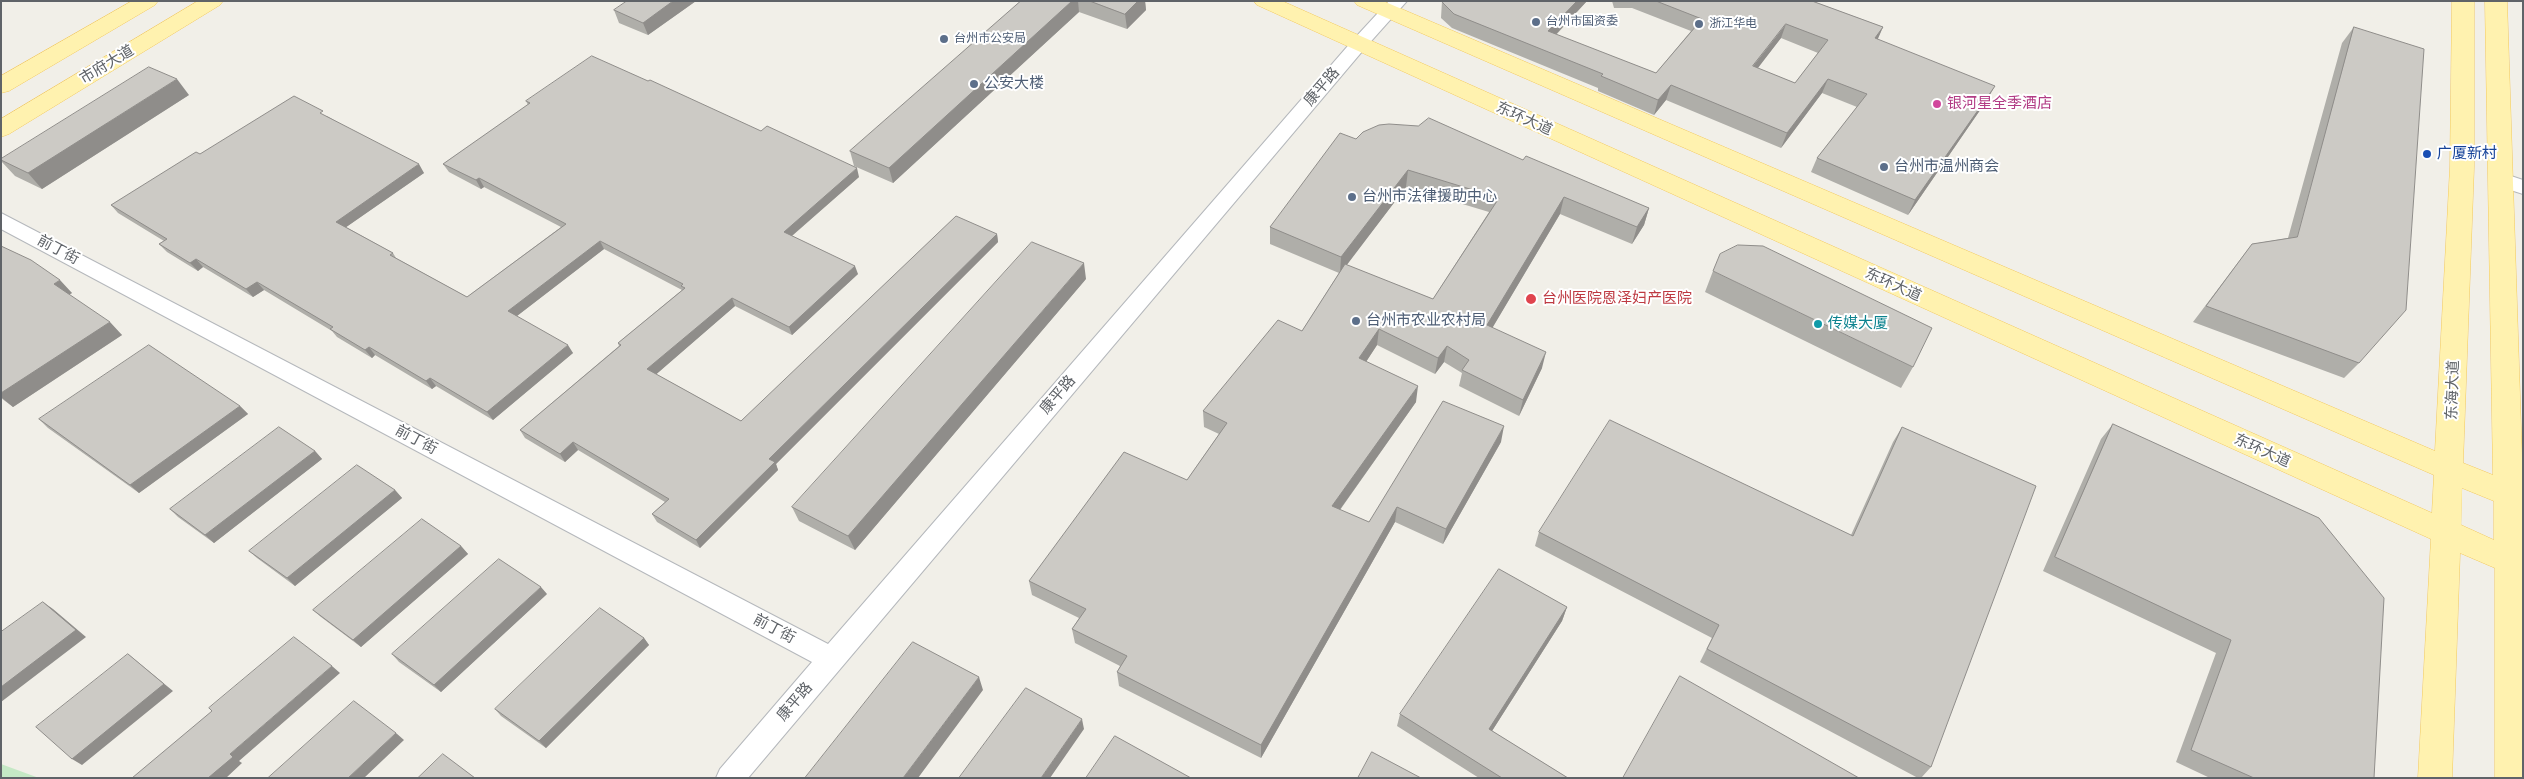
<!DOCTYPE html>
<html>
<head>
<meta charset="utf-8">
<style>
	body { margin:0 }
	#map { position:relative; width:2524px; height:779px; overflow:hidden; background:#f1efe8; font-family:"Fira Sans",sans-serif }
	canvas { display:block }
	.frame { position:absolute; inset:0; border:2px solid #5f6368; pointer-events:none }
</style>
</head>
<body>
<div id="map">
<canvas width="2524" height="779"></canvas>
<div class="frame"></div>
</div>
<script>
const g = document.querySelector('canvas').getContext('2d');
g.lineJoin = 'round';
function paint(path, color) { g.fillStyle = color; g.fill(path, 'evenodd'); }
function strokePath(path, color, width, dash) { g.strokeStyle = color; g.lineWidth = width; g.lineCap = dash ? 'butt' : 'round'; g.setLineDash(dash || []); g.stroke(path); }
function write(font, color, halo, rows, align = 'center') {
  g.font = font + ' "Fira Sans","Noto Sans SC",sans-serif'; g.lineWidth = 4; g.setLineDash([]); g.textBaseline = 'middle'; g.strokeStyle = halo; g.fillStyle = color; for (const [text, x, y, turn = 0] of rows) {
    g.save(); g.translate(x, y); g.rotate((+turn || 0) * Math.PI / 180); g.textAlign = isNaN(turn) ? turn : align; if (halo) g.strokeText(text, 0, 0); g.fillText(text, 0, 0); g.restore();
  }
}
const green = new Path2D(`
	M 1,764 L 39,778 L 1,778 Z`);
const minor = new Path2D(`
	M 1389,1 L 1407,1 L 1365,48 L 748,778 L 716,778 L 720,769 L 812,662 L 1,229 L 1,213 L 828,644 L 1353,40 Z
	M 2499,172 L 2523,180 L 2523,194 L 2492,184 L 2489,179 L 2492,174 Z`);
const major = new Path2D(`
	M 132,1 L 158,1 L 155,5 L 9,91 L 1,93 L 1,76 Z
	M 198,1 L 223,1 L 220,5 L 9,134 L 1,137 L 1,119 Z
	M 1254,1 L 1282,1 L 2432,513 L 2434,475 L 1357,5 L 1354,1 L 1383,1 L 2435,451 L 2450,167 L 2452,1 L 2474,1 L 2474,167 L 2463,463 L 2493,475 L 2485,1 L 2507,1 L 2523,488 L 2523,778 L 2495,778 L 2495,568 L 2460,553 L 2452,778 L 2418,778 L 2431,539 L 1257,5 ZM 2462,488 L 2494,501 L 2494,540 L 2461,525 Z`);
const wall = new Path2D(`
	M 696,1 L 648,35 L 619,23 L 614,10 Z
	M 1021,1 L 1145,1 L 1146,10 L 1127,29 L 1079,12 L 893,183 L 854,166 L 850,151 Z
	M 1442,1 L 1587,1 L 1556,35 L 1656,73 L 1691,31 L 1632,8 L 1614,8 L 1612,1 L 1812,1 L 1883,27 L 1877,39 L 1987,100 L 1908,215 L 1811,172 L 1817,158 L 1857,107 L 1822,93 L 1781,148 L 1666,100 L 1654,115 L 1598,91 L 1598,88 L 1452,28 L 1441,18 ZM 1781,38 L 1818,53 L 1795,83 L 1757,68 Z
	M 2354,27 L 2359,363 L 2344,378 L 2193,322 L 2252,244 L 2288,238 L 2342,43 Z
	M 189,95 L 42,189 L 15,176 L 1,161 L 1,159 Z
	M 526,101 L 859,177 L 792,236 L 858,274 L 792,335 L 735,306 L 656,374 L 741,421 L 997,234 L 998,242 L 776,464 L 778,470 L 700,548 L 657,522 L 652,514 L 665,502 L 578,450 L 565,462 L 525,438 L 520,430 L 619,346 L 618,343 L 682,290 L 604,249 L 517,316 L 573,353 L 493,420 L 436,386 L 432,389 L 375,355 L 372,358 L 337,337 L 332,331 L 264,290 L 253,297 L 203,267 L 198,271 L 167,252 L 159,244 L 164,241 L 118,213 L 111,205 L 200,154 L 327,116 L 424,173 L 346,227 L 393,253 L 396,258 L 467,297 L 561,227 L 484,187 L 481,189 L 449,172 L 443,164 L 528,105 Z
	M 1356,139 L 1523,160 L 1649,208 L 1644,225 L 1632,244 L 1560,214 L 1492,328 L 1542,368 L 1519,416 L 1459,386 L 1462,373 L 1444,362 L 1435,374 L 1377,345 L 1366,362 L 1416,402 L 1340,510 L 1369,522 L 1501,442 L 1443,544 L 1395,522 L 1261,758 L 1119,686 L 1117,672 L 1120,666 L 1075,643 L 1072,629 L 1079,618 L 1032,595 L 1029,581 L 1187,480 L 1219,434 L 1204,427 L 1203,411 L 1302,331 L 1339,273 L 1270,244 L 1270,227 ZM 1406,187 L 1489,212 L 1433,299 L 1346,265 Z
	M 1,246 L 72,293 L 69,295 L 122,335 L 13,407 L 1,398 Z
	M 1713,271 L 1913,367 L 1901,388 L 1705,292 Z
	M 1086,279 L 855,550 L 799,521 L 792,507 Z
	M 240,406 L 248,414 L 139,493 L 48,428 L 39,419 Z
	M 2113,424 L 2374,778 L 2210,778 L 2176,762 L 2216,653 L 2043,571 L 2101,439 Z
	M 1902,427 L 1931,767 L 1921,778 L 1918,778 L 1700,662 L 1712,638 L 1535,546 L 1539,532 L 1851,535 L 1893,442 Z
	M 315,451 L 322,459 L 214,543 L 178,517 L 170,509 Z
	M 395,490 L 402,498 L 295,586 L 257,558 L 249,551 Z
	M 461,546 L 468,554 L 361,647 L 321,617 L 313,610 Z
	M 547,594 L 441,692 L 399,662 L 392,654 Z
	M 1567,607 L 1562,621 L 1492,731 L 1568,778 L 1479,778 L 1397,726 L 1400,714 Z
	M 644,638 L 649,645 L 546,748 L 501,716 L 495,709 Z`);
const shadedWall = new Path2D(`
	M 673,1 L 696,1 L 648,35 L 643,23 Z
	M 1072,1 L 1078,1 L 1079,12 L 893,183 L 889,168 Z
	M 1138,1 L 1145,1 L 1146,10 L 1127,29 L 1125,14 Z
	M 1577,1 L 1587,1 L 1545,46 L 1548,31 Z
	M 1786,24 L 1781,38 L 1748,81 L 1753,66 Z
	M 1883,27 L 1877,41 L 1875,38 Z
	M 177,79 L 189,95 L 42,189 L 28,173 Z
	M 1828,79 L 1822,93 L 1781,148 L 1787,133 Z
	M 1671,85 L 1666,100 L 1654,115 L 1658,100 Z
	M 1995,86 L 1987,100 L 1908,215 L 1915,200 Z
	M 419,164 L 424,173 L 342,230 L 336,222 Z
	M 857,168 L 859,177 L 787,240 L 784,232 Z
	M 1408,170 L 1406,187 L 1340,274 L 1341,257 Z
	M 479,178 L 484,187 L 481,189 L 476,180 Z
	M 1564,197 L 1560,214 L 1484,342 L 1487,325 Z
	M 1649,208 L 1644,225 L 1632,244 L 1637,227 Z
	M 997,234 L 998,242 L 776,464 L 778,470 L 700,548 L 696,540 L 769,459 Z
	M 600,241 L 604,249 L 513,319 L 508,311 Z
	M 196,259 L 203,267 L 198,271 L 190,263 Z
	M 1084,263 L 1086,279 L 855,550 L 848,536 Z
	M 855,266 L 858,274 L 792,335 L 789,327 Z
	M 60,280 L 72,293 L 66,296 L 54,284 Z
	M 257,282 L 264,290 L 253,297 L 246,289 Z
	M 732,298 L 735,306 L 652,378 L 647,369 Z
	M 110,322 L 122,335 L 13,407 L 1,397 L 1,393 Z
	M 1379,329 L 1377,345 L 1358,374 L 1359,358 Z
	M 568,345 L 573,353 L 493,420 L 487,412 Z
	M 1447,346 L 1444,362 L 1435,374 L 1438,358 Z
	M 369,347 L 375,355 L 372,358 L 365,350 Z
	M 1546,352 L 1542,368 L 1519,416 L 1523,400 Z
	M 430,378 L 436,386 L 432,389 L 426,381 Z
	M 1418,386 L 1416,402 L 1331,522 L 1332,506 Z
	M 240,406 L 248,414 L 139,493 L 130,485 Z
	M 1504,426 L 1501,442 L 1443,544 L 1446,529 Z
	M 573,442 L 578,450 L 565,462 L 560,454 Z
	M 315,451 L 322,459 L 214,543 L 205,535 Z
	M 395,490 L 402,498 L 295,586 L 287,578 Z
	M 1397,507 L 1395,522 L 1261,758 L 1261,745 Z
	M 461,546 L 468,554 L 361,647 L 353,640 Z
	M 541,587 L 547,594 L 441,692 L 434,685 Z
	M 43,602 L 53,609 L 86,637 L 1,702 L 1,687 Z
	M 1567,607 L 1562,621 L 1485,742 L 1489,729 Z
	M 644,638 L 649,645 L 546,748 L 539,741 Z
	M 128,654 L 173,691 L 82,765 L 72,759 Z
	M 332,666 L 340,673 L 239,761 L 242,763 L 226,778 L 208,778 L 230,754 Z
	M 979,677 L 983,690 L 918,778 L 903,778 Z
	M 1082,719 L 1084,729 L 1050,778 L 1041,778 Z
	M 396,733 L 404,740 L 364,778 L 348,778 Z`);
const building = new Path2D(`
	M 627,1 L 673,1 L 643,23 L 614,10 Z
	M 1021,1 L 1072,1 L 889,168 L 850,151 Z
	M 1090,1 L 1138,1 L 1125,14 Z
	M 1443,1 L 1577,1 L 1548,31 L 1656,73 L 1702,19 L 1656,1 L 1812,1 L 1883,27 L 1875,38 L 1995,86 L 1915,200 L 1817,158 L 1867,94 L 1828,79 L 1787,133 L 1671,85 L 1658,100 L 1601,76 L 1603,74 L 1454,14 L 1443,3 ZM 1786,24 L 1828,40 L 1795,83 L 1753,66 Z
	M 2354,27 L 2424,49 L 2406,310 L 2359,363 L 2206,306 L 2252,244 L 2297,237 Z
	M 592,56 L 648,81 L 650,80 L 761,131 L 767,126 L 857,168 L 784,232 L 855,266 L 789,327 L 732,298 L 647,369 L 741,421 L 956,216 L 997,234 L 769,459 L 775,462 L 696,540 L 652,514 L 669,499 L 573,442 L 560,454 L 520,430 L 621,345 L 618,343 L 685,288 L 681,286 L 683,284 L 600,241 L 508,311 L 568,345 L 487,412 L 430,378 L 426,381 L 369,347 L 365,350 L 330,329 L 333,327 L 257,282 L 246,289 L 196,259 L 190,263 L 159,244 L 167,239 L 111,205 L 196,152 L 200,154 L 294,96 L 323,111 L 320,113 L 419,164 L 336,222 L 393,253 L 390,255 L 467,297 L 566,224 L 479,178 L 476,180 L 443,164 L 530,103 L 526,101 Z
	M 149,67 L 177,79 L 28,173 L 1,160 L 1,159 Z
	M 1429,118 L 1523,160 L 1526,156 L 1649,208 L 1637,227 L 1564,197 L 1487,325 L 1546,352 L 1523,400 L 1462,370 L 1469,360 L 1447,346 L 1438,358 L 1379,329 L 1359,358 L 1418,386 L 1332,506 L 1369,522 L 1443,401 L 1504,426 L 1446,529 L 1397,507 L 1261,745 L 1117,672 L 1127,656 L 1072,629 L 1086,609 L 1029,581 L 1124,452 L 1187,480 L 1227,423 L 1203,411 L 1278,320 L 1302,331 L 1345,264 L 1433,299 L 1499,198 L 1408,170 L 1341,257 L 1270,227 L 1340,133 L 1356,139 L 1363,132 L 1379,125 L 1389,124 L 1418,126 Z
	M 1032,242 L 1084,263 L 848,536 L 792,507 Z
	M 1738,245 L 1763,246 L 1932,328 L 1913,367 L 1713,271 L 1720,254 Z
	M 1,246 L 31,260 L 60,280 L 54,284 L 110,322 L 1,393 Z
	M 149,345 L 240,406 L 130,485 L 39,419 Z
	M 1610,420 L 1853,536 L 1902,427 L 2036,486 L 1931,767 L 1707,649 L 1719,625 L 1539,532 Z
	M 2113,424 L 2319,518 L 2384,598 L 2374,778 L 2254,778 L 2191,750 L 2231,640 L 2055,557 Z
	M 279,427 L 315,451 L 205,535 L 170,509 Z
	M 357,465 L 395,490 L 287,578 L 249,551 Z
	M 422,519 L 461,546 L 353,640 L 313,610 Z
	M 499,559 L 541,587 L 434,685 L 392,654 Z
	M 1499,569 L 1567,607 L 1489,729 L 1568,778 L 1502,778 L 1400,714 Z
	M 43,602 L 76,630 L 1,687 L 1,632 Z
	M 600,608 L 644,638 L 539,741 L 495,709 Z
	M 294,637 L 332,666 L 230,754 L 233,757 L 208,778 L 132,778 L 212,711 L 209,708 Z
	M 913,642 L 979,677 L 903,778 L 805,778 Z
	M 128,654 L 164,684 L 72,759 L 36,727 Z
	M 1680,676 L 1859,778 L 1623,778 Z
	M 1026,688 L 1082,719 L 1041,778 L 959,778 Z
	M 354,701 L 396,733 L 348,778 L 268,778 Z
	M 1115,736 L 1191,778 L 1086,778 Z
	M 1372,752 L 1421,778 L 1358,778 Z
	M 443,754 L 475,778 L 418,778 Z`);
const markers = [
	[1536,22,5,"#5c6f8a"],
	[1699,24,5,"#5c6f8a"],
	[944,39,5,"#5c6f8a"],
	[974,84,5,"#5c6f8a"],
	[1937,104,5,"#d1479c"],
	[2427,154,5,"#1a4fb4"],
	[1884,167,5,"#5c6f8a"],
	[1352,197,5,"#5c6f8a"],
	[1531,299,6,"#e0444e"],
	[1356,321,5,"#5c6f8a"],
	[1818,324,5,"#0f9aa8"]
];
const farServicenames = [
	["台州市国资委",1546,22],
	["浙江华电",1709,24],
	["台州市公安局",954,39]
];
const streetNames = [
	["市府大道",107,65,-31],
	["康平路",1322,87,-49],
	["东环大道",1524,119,24],
	["前丁街",58,250,28],
	["东环大道",1893,285,24],
	["东海大道",2453,390,-88],
	["康平路",1058,395,-49],
	["前丁街",416,440,28],
	["东环大道",2262,451,24],
	["前丁街",774,629,28],
	["康平路",795,702,-49]
];
const serviceNames = [
	["公安大楼",984,84],
	["台州市温州商会",1894,167],
	["台州市法律援助中心",1362,197],
	["台州市农业农村局",1366,321]
];
const hotelNames = [
	["银河星全季酒店",1947,104]
];
const transitNames = [
	["广厦新村",2437,154]
];
const healthNames = [
	["台州医院恩泽妇产医院",1542,299]
];
const cultureNames = [
	["传媒大厦",1828,324]
];
paint(green, '#c5e8c5');
strokePath(minor, '#b5b8bc', 2);
strokePath(major, '#f2c960', 1);
paint(minor, '#fff');
paint(major, '#fff2af');
paint(wall, '#afaea9');
paint(shadedWall, '#8f8d8a');
paint(building, '#cccac5');
strokePath(building, '#8f8d8a', 1);
for (const [x, y, r, color] of markers) { const dot = new Path2D(); dot.arc(x, y, r, 0, 2 * Math.PI); g.fillStyle = color; g.fill(dot); strokePath(dot, '#fff', 2); }
write('12px', '#4e5e75', '#fff', farServicenames, 'left');
write('15px', '#5f6368', '#fff', streetNames);
write('15px', '#4e5e75', '#fff', serviceNames, 'left');
write('15px', '#b23c85', '#fff', hotelNames, 'left');
write('15px', '#164399', '#fff', transitNames, 'left');
write('15px', '#be3a42', '#fff', healthNames, 'left');
write('15px', '#0d838f', '#fff', cultureNames, 'left');
</script>
</body>
</html>
